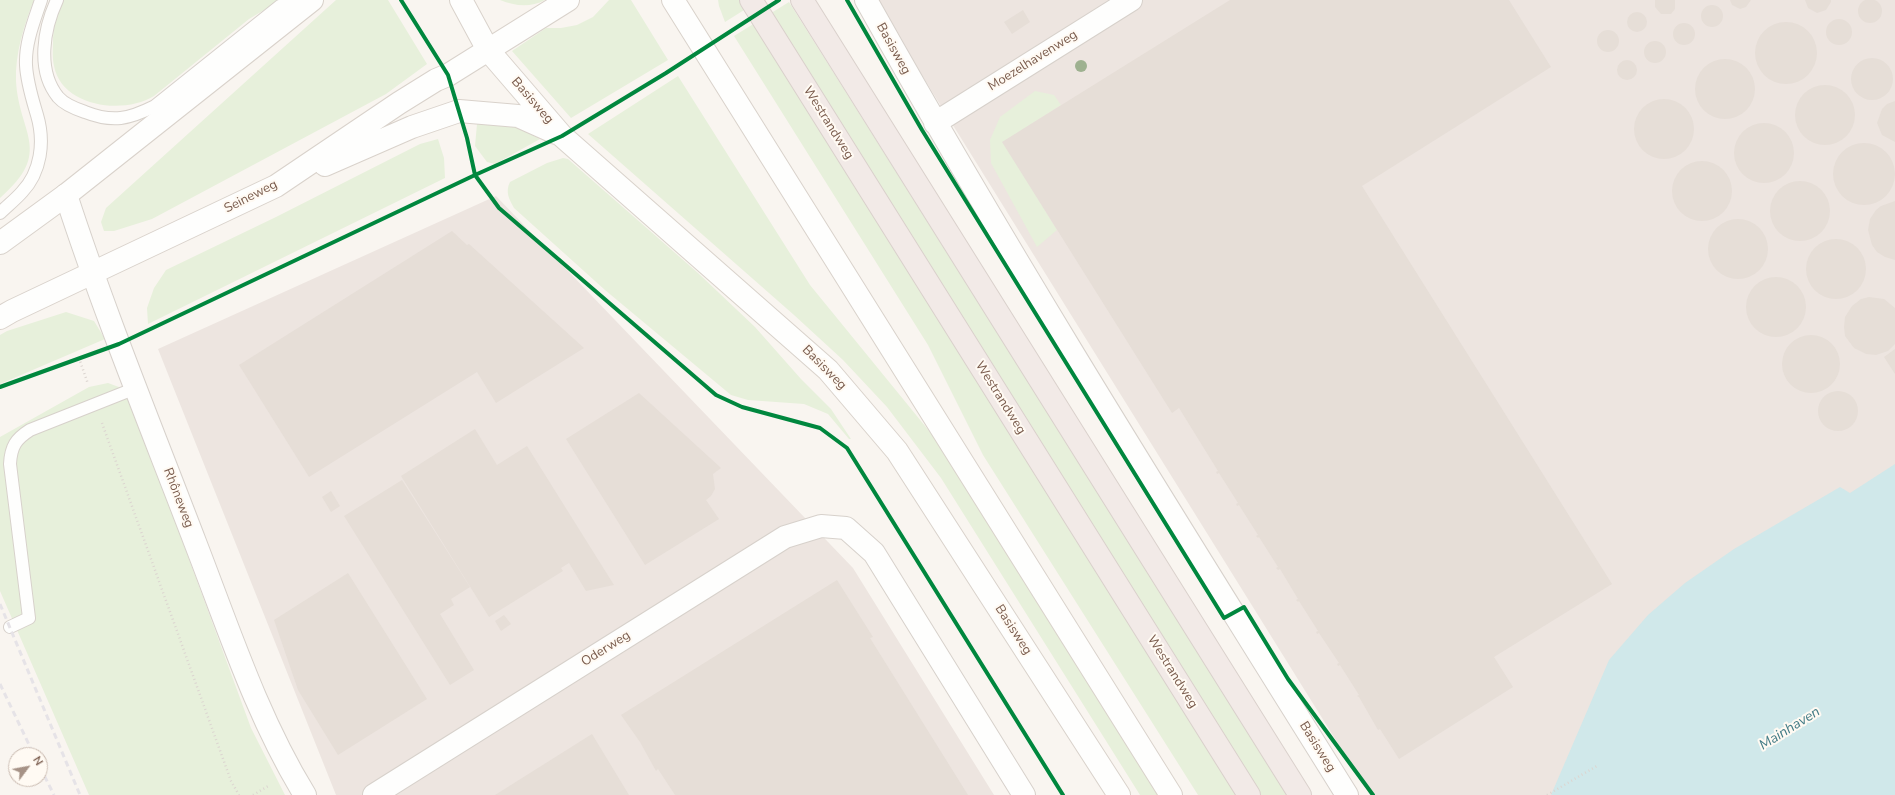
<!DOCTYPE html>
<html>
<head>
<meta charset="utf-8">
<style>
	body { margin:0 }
	#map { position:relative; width:1895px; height:795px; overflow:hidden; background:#f9f5f0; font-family:"Nunito Sans",sans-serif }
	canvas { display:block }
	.north { position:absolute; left:8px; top:747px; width:40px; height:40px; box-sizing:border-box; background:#fffaf3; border:1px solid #cabbb1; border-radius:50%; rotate:58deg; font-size:11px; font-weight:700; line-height:16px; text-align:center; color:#7a5c4d }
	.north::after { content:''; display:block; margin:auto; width:14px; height:18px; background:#a69286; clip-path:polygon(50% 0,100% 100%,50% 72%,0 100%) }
</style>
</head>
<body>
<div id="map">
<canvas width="1895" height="795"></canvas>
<div class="north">N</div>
</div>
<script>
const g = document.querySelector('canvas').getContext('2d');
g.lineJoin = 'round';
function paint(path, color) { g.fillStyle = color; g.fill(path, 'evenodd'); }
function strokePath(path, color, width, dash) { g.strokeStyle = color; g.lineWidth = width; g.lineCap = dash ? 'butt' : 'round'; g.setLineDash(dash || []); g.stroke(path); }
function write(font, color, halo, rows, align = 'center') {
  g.font = font + ' "Nunito Sans",sans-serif'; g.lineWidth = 4; g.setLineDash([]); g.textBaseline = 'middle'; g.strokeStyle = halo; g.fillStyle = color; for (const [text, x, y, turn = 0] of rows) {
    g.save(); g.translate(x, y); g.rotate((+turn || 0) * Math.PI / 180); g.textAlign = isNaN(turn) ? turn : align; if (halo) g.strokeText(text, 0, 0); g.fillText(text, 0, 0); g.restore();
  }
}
const industrial = new Path2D(`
	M 875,0 L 1895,0 L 1895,795 L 1370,795 Z
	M 496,196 L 853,568 L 994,795 L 336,795 L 158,349 Z`);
const green = new Path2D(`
	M 0,0 L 34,0 C 24,25 15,54 16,81 C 19,135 54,151 0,198 Z
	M 64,0 L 281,0 L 249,19 L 154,96 C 123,115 62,107 54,66 C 52,57 53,47 53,38 C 54,26 57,11 64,0 Z
	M 336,0 L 388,0 L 427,64 L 386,94 L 152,219 L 114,231 L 104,231 L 101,222 L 106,208 Z
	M 500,0 L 545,0 C 530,8 515,6 500,0 Z
	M 609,0 L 631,0 L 668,60 L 571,118 L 512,51 L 546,28 L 561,28 L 577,25 L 593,17 Z
	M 718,0 L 760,0 L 725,22 L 719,6 Z
	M 789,2 L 1289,795 L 1198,795 L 983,455 L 928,345 L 734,36 Z
	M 678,76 L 810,285 L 943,448 L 1162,795 L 1140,795 L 941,478 L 887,407 L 843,360 L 794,315 L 588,134 Z
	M 1035,91 L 1054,95 L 1061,105 L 1003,142 L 1057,230 L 1037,247 L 991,163 L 990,140 L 1000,117 Z
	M 486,123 L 515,126 L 540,139 L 495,164 L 487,162 L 475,146 L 477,124 Z
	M 438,139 L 444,158 L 445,178 L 148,324 L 147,308 L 154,288 L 166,270 L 276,217 L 420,144 Z
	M 563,158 L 568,159 L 698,273 L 755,327 L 801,379 L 831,409 L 851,439 L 849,439 L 828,414 L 804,404 L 748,400 L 731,395 L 605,290 L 514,208 C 509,199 505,192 510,182 L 547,163 Z
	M 66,312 L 94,321 L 105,339 L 0,384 L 0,335 L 7,331 Z
	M 108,383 L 127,390 L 251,728 L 285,795 L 89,795 L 0,591 L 0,437 L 89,387 Z`);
const water = new Path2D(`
	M 1895,464 L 1895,795 L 1551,795 L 1609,660 L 1648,615 L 1685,583 L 1734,549 L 1840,487 L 1850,493 Z`);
const building = new Path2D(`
	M1858 11a12 12 0 1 1 24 0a12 12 0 1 1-24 0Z
	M 1230,0 L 1509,0 L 1551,67 L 1362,186 L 1612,584 L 1494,657 L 1513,687 L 1399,759 L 1380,729 L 1378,730 L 1359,697 L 1357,696 L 1359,695 L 1340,665 L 1338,666 L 1337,664 L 1339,663 L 1319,633 L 1317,634 L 1316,632 L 1318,631 L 1299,601 L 1298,602 L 1296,600 L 1298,599 L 1280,569 L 1278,570 L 1276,568 L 1278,567 L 1259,537 L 1258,538 L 1256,536 L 1258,535 L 1239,505 L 1237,506 L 1236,504 L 1238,503 L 1219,473 L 1217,474 L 1216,472 L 1218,471 L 1179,408 L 1172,413 L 1002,142 Z
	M 1655,0 L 1675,0 L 1675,9 L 1671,14 L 1661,14 L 1655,7 Z
	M 1730,0 L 1751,0 L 1746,7 L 1740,9 L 1732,5 Z
	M 1805,0 L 1831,0 L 1831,2 L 1826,10 L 1817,13 L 1808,8 Z
	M1701 16a11 11 0 1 1 22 0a11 11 0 1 1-22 0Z
	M 1023,10 L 1030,22 L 1012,34 L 1004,22 Z
	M1627 22a10 10 0 1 1 20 0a10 10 0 1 1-20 0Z
	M1826 32a13 13 0 1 1 26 0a13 13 0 1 1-26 0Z
	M1755 53a31 31 0 1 1 62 0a31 31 0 1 1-62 0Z
	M1673 34a11 11 0 1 1 22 0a11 11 0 1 1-22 0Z
	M1597 41a11 11 0 1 1 22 0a11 11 0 1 1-22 0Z
	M1644 52a11 11 0 1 1 22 0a11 11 0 1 1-22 0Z
	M1851 79a21 21 0 1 1 42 0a21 21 0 1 1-42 0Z
	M1695 89a30 30 0 1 1 60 0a30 30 0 1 1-60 0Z
	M1617 70a10 10 0 1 1 20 0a10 10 0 1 1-20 0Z
	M1795 115a30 30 0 1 1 60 0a30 30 0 1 1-60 0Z
	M1634 129a30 30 0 1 1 60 0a30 30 0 1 1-60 0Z
	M 1895,101 L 1895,142 L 1882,135 L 1877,123 L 1882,109 L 1887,104 Z
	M1734 153a30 30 0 1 1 60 0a30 30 0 1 1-60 0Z
	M1833 174a31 31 0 1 1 62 0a31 31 0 1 1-62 0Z
	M1672 191a30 30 0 1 1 60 0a30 30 0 1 1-60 0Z
	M1770 211a30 30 0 1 1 60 0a30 30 0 1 1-60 0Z
	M 1895,201 L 1895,260 L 1885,257 L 1877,252 L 1872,245 L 1868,230 L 1870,219 L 1876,210 L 1881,206 Z
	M1708 249a30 30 0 1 1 60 0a30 30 0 1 1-60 0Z
	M 452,231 L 467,245 L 469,244 L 584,348 L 496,403 L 477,372 L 309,477 L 239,365 Z
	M1806 269a30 30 0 1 1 60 0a30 30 0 1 1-60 0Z
	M1746 307a30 30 0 1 1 60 0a30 30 0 1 1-60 0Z
	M 1869,297 L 1884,299 L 1895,308 L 1895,344 L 1888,351 L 1876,355 L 1866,354 L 1854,348 L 1845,336 L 1844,327 L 1845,317 L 1852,306 L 1861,299 Z
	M1782 364a29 29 0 1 1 58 0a29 29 0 1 1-58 0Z
	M 1895,349 L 1895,374 L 1884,357 Z
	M1818 411a20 20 0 1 1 40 0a20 20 0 1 1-40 0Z
	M 639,393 L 721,468 L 713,474 L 715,489 L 711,496 L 706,500 L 719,519 L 645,565 L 566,439 Z
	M 475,429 L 497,465 L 527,446 L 614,585 L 586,591 L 569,563 L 561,568 L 563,571 L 489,617 L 401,476 Z
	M 402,480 L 470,587 L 451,599 L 454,605 L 440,614 L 474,670 L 450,685 L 344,516 Z
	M 331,491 L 340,506 L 331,512 L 322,497 Z
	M 348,573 L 427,699 L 338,755 L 298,690 L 274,620 Z
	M 837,580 L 873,637 L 870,638 L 968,795 L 675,795 L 658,769 L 656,771 L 640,742 L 621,715 Z
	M 504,615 L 511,624 L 501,631 L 495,621 Z
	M 592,734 L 629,795 L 495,795 Z`);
const path = new Path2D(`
	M 79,358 L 88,384
	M 102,423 L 231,781 L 239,795
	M 253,795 L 270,785
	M 1547,795 L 1597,766`);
const service = new Path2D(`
	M 57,0 C 44,28 36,70 58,97 C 64,104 76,109 85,112 C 113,123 129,119 155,106 L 280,6 L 293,0
	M 0,213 C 7,206 15,200 22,192 C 41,172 45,142 37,115 C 32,98 27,83 26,65 C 25,43 34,21 41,0
	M 10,627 L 29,618 L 10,464 C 11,446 16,439 30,430 L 136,388`);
const minor = new Path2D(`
	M 866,0 C 1017,270 1183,532 1347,795
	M 935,123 L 1131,0
	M 374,795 L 785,537 L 821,526 L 846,528 L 874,553 L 1024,795`);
const tertiary = new Path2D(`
	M 66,195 C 104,312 151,427 195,542 C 228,627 257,717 305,795`);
const secondary = new Path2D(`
	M 461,0 L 488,50 L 562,136 L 828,370 L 897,451 L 1119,795
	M 673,0 L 1171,795
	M 325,165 L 412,127 L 459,111 L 518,116 L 556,133
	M 0,243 L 66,195 L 312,0
	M 0,318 L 12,311 L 276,186 L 399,103 L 436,80 L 448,75 L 568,0`);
const motorway = new Path2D(`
	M 751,0 L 1249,795
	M 802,0 L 1300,795`);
const rail = new Path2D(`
	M 0,604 L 80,795
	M 0,684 L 34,755
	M 40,767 L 54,795`);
const cycleway = new Path2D(`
	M 401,0 L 448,75 L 467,138 L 475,175 L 499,208 L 716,395 L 742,407 L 820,428 L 847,448 L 1063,795
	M 847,0 L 922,130 L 1224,618 L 1244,607 L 1288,679 L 1373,795
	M 0,387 L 119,344 L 475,175 L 562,136 L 666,73 L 779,0`);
const trees = [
	[1081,66]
];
const streetNames = [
	["Basisweg",893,49,61],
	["Moezelhavenweg",1033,61,-32],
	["Basisweg",532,101,49],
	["Westrandweg",828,123,58],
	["Seineweg",251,197,-27],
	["Basisweg",824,368,45],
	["Westrandweg",1000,398,58],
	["Rhôneweg",178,498,69],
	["Basisweg",1013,630,57],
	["Oderweg",606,649,-32],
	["Westrandweg",1172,672,58],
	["Basisweg",1317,747,58]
];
const waterNames = [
	["Mainhaven",1790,729,-32]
];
paint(industrial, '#ede5e0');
paint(green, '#e7f0db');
paint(water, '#d0e8ea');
paint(building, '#e6ded7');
strokePath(service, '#d7d1cb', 14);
strokePath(minor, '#d7d1cb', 24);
strokePath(tertiary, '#d7d1cb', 24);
strokePath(secondary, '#d9d2cb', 24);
strokePath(motorway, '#dad1cc', 24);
strokePath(path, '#dcd5d0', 2.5, [1, 3]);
strokePath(service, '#fefefd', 12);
strokePath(minor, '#fefefd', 22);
strokePath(tertiary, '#fefefd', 22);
strokePath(secondary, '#fefefd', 22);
strokePath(motorway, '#f2eae7', 22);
strokePath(rail, '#e6e3e7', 3, [6, 4]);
strokePath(cycleway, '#00873e', 4);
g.fillStyle = '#9eb190';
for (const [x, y] of trees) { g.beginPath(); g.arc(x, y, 6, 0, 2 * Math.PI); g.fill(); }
write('13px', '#7a5c4d', '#fffaf3', streetNames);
write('italic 14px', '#437c86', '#fffaf3', waterNames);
</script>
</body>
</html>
